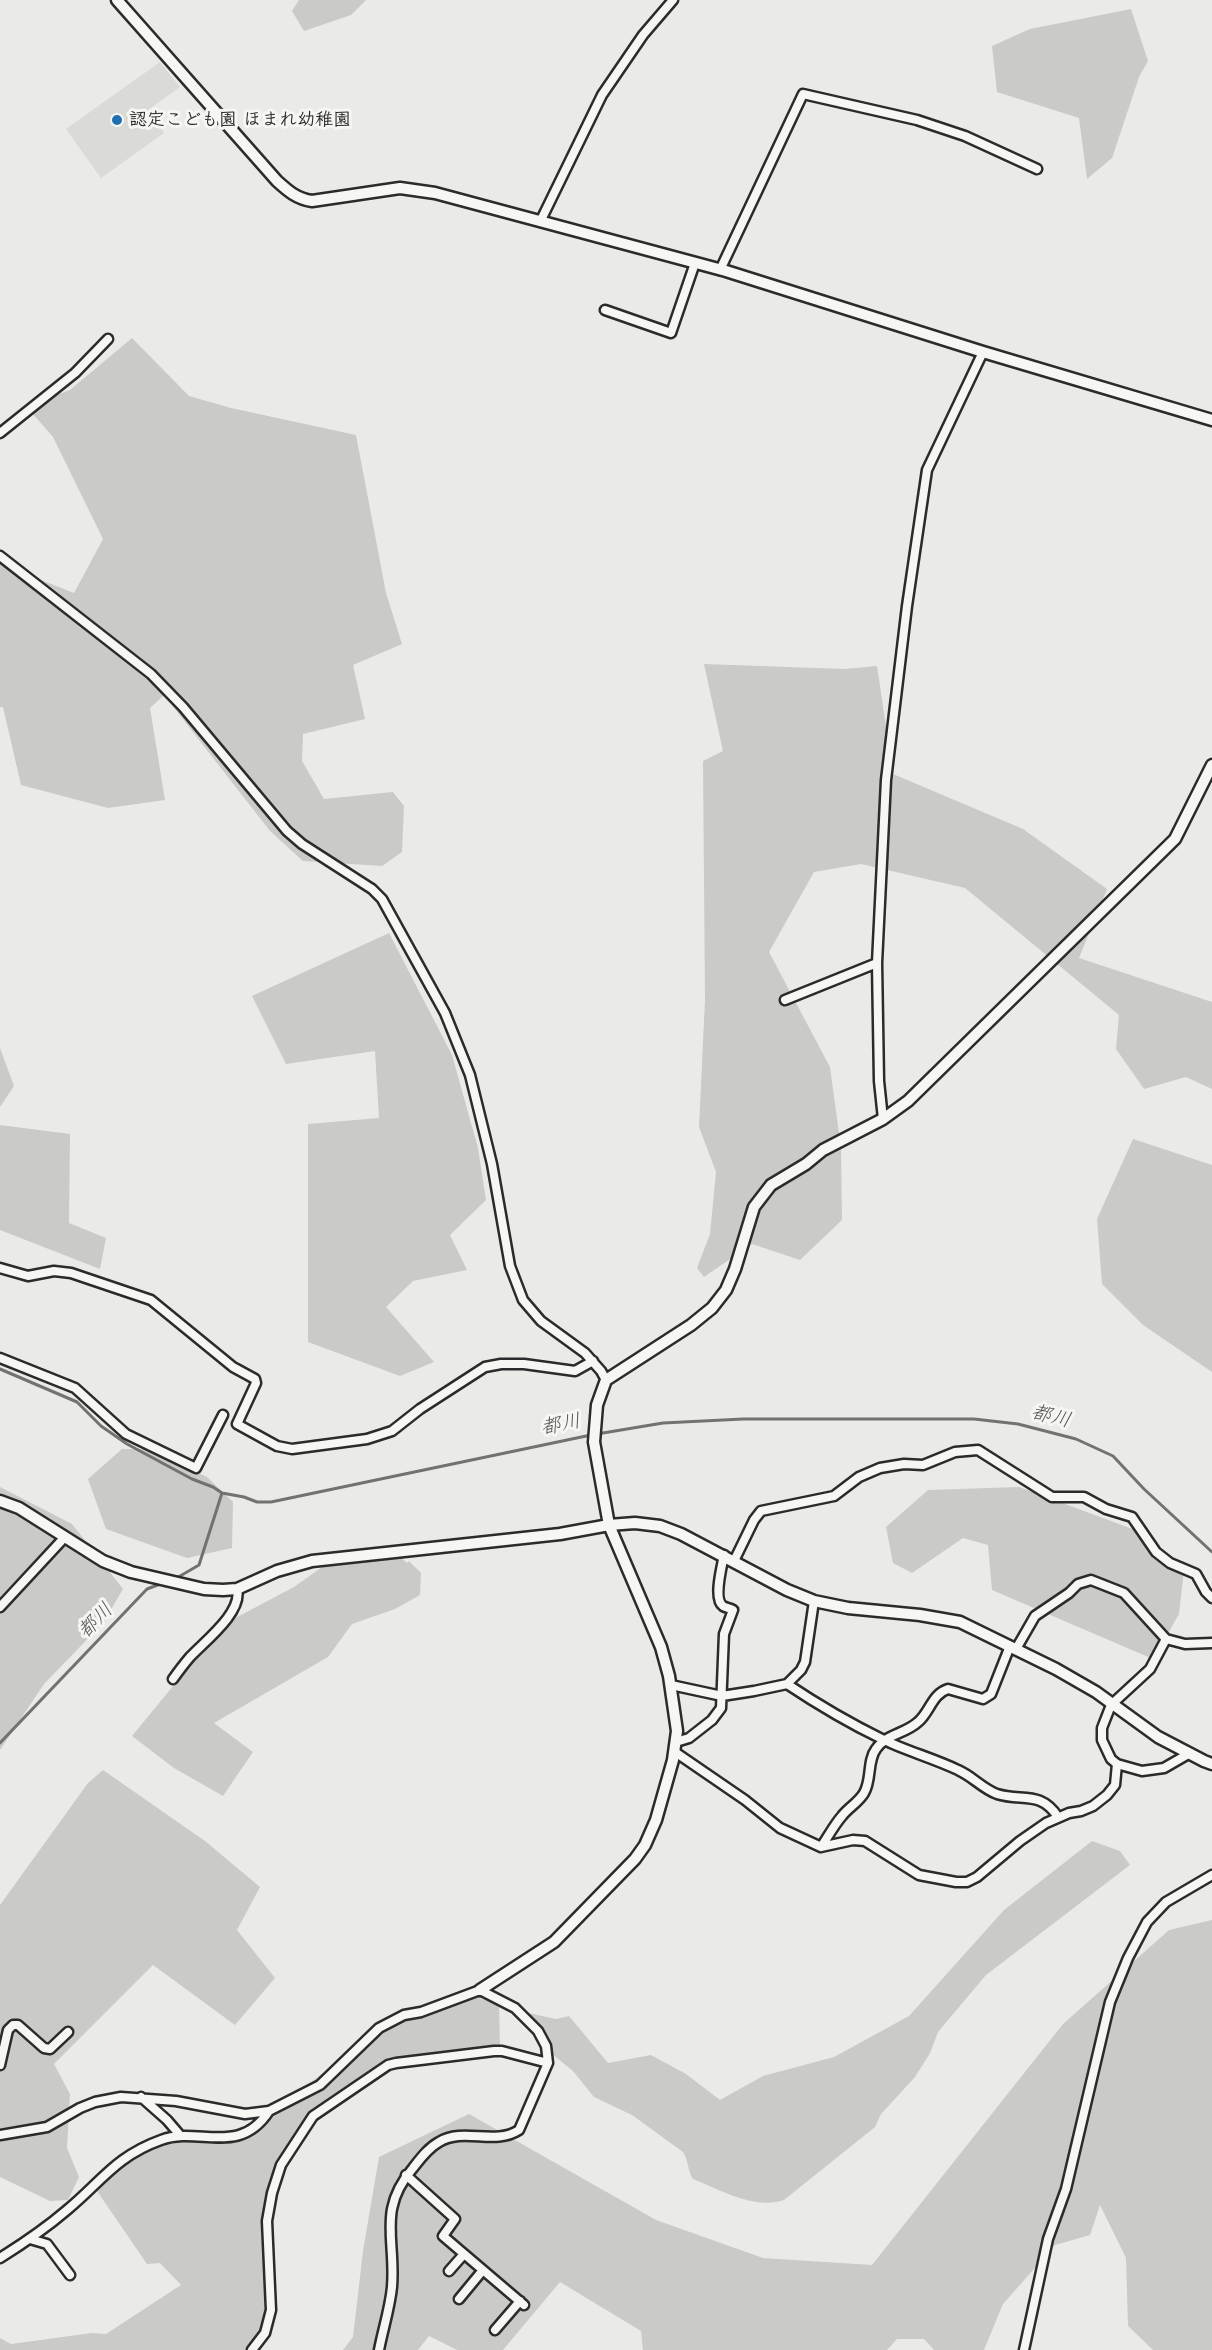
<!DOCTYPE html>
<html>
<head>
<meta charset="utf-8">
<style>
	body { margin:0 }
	canvas { display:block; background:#eaeae6 }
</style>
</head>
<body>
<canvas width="1212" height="2350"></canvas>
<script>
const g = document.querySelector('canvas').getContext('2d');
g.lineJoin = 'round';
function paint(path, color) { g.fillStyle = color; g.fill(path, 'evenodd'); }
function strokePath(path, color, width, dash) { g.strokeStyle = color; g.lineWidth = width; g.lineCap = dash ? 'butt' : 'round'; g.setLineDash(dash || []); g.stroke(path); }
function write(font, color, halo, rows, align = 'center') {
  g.font = font + ' "Shantell Sans","Klee One",sans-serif'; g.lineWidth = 6; g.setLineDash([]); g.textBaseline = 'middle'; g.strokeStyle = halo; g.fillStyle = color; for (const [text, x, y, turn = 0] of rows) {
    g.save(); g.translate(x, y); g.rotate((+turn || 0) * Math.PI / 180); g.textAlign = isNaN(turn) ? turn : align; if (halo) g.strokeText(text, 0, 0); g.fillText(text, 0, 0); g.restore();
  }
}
const built = new Path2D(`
	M 160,62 L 180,87 L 148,110 L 164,133 L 101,178 L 66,129 Z`);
const green = new Path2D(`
	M 299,0 L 366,0 L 351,15 L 304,31 L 292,11 Z
	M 1131,9 L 1148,61 L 1139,77 L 1112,158 L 1087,179 L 1079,118 L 997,92 L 992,46 L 1030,29 Z
	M 132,338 L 189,396 L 231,408 L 356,435 L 386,593 L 402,644 L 353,665 L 365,719 L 303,734 L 302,761 L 324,799 L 393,792 L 404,806 L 402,852 L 382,866 L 303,861 L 270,831 L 164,695 L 150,708 L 165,800 L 108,808 L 21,785 L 3,707 L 0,707 L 0,561 L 5,566 L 74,593 L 103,539 L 53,437 L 26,406 L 70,390 Z
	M 704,664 L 844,669 L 877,666 L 893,774 L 1023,829 L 1107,889 L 1079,958 L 1212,1002 L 1212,1089 L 1186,1077 L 1144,1089 L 1116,1049 L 1119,1015 L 965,888 L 861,864 L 814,872 L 769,952 L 830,1067 L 841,1148 L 842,1220 L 800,1260 L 752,1244 L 704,1277 L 697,1268 L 710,1234 L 716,1172 L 699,1127 L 705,1000 L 703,761 L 723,751 Z
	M 389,933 L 452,1055 L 478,1148 L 486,1200 L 450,1235 L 467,1270 L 413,1281 L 386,1307 L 434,1362 L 400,1376 L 308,1342 L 308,1124 L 379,1118 L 375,1051 L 286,1064 L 252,996 Z
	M 0,1048 L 14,1086 L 0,1107 Z
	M 0,1125 L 70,1134 L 69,1223 L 106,1238 L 100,1269 L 0,1230 Z
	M 1133,1139 L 1212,1165 L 1212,1372 L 1143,1325 L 1102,1284 L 1097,1219 Z
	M 122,1449 L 150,1449 L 207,1477 L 233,1502 L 232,1548 L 187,1558 L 106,1529 L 88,1479 Z
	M 0,1487 L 72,1524 L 123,1589 L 104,1622 L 44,1684 L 0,1750 Z
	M 1019,1487 L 1138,1531 L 1184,1569 L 1179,1614 L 1153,1659 L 992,1590 L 988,1545 L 963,1538 L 912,1573 L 893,1563 L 886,1527 L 928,1490 Z
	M 396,1553 L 407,1563 L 409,1561 L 421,1573 L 420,1595 L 395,1609 L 352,1624 L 328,1657 L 214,1723 L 253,1752 L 223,1796 L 174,1768 L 132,1736 L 224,1624 L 294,1587 L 325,1565 Z
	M 103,1770 L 205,1841 L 260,1887 L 237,1930 L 275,1978 L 235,2025 L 153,1965 L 54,2064 L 70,2094 L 67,2148 L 79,2177 L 68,2200 L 50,2201 L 0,2177 L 0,1905 L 88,1783 Z
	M 1092,1841 L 1120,1851 L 1130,1865 L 986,1975 L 938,2032 L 930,2053 L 915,2077 L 881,2114 L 875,2127 L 784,2200 C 754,2210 721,2190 693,2179 C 687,2170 689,2161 683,2152 L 632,2115 L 594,2097 L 573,2071 L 552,2054 L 546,2040 L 524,2012 L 556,2019 L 569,2016 L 608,2063 L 651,2055 L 686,2074 L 720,2100 L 763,2076 L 834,2057 L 909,2016 L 1004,1910 Z
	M 1212,1920 L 1212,2350 L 1153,2350 L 1128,2326 L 1126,2258 L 1100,2205 L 1090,2235 L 1055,2245 L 1003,2304 L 984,2350 L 934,2350 L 924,2339 L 897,2339 L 887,2350 L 643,2350 L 641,2331 L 560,2282 L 503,2350 L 457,2350 L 429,2336 L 418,2350 L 343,2350 L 353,2337 L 363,2251 L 379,2157 L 469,2114 L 656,2220 L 763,2258 L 872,2265 L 1063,2024 L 1169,1930 Z
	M 475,1997 L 499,2004 L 500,2047 L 390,2061 L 310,2115 L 280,2160 L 264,2236 L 268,2313 L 263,2329 L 254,2343 L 247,2350 L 0,2350 L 0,2338 L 11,2344 L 92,2333 L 106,2334 L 181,2285 L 160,2263 L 147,2264 L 97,2191 L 136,2154 L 158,2144 L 183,2138 L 217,2143 L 229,2141 L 257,2130 L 288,2100 L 383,2027 Z`);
const stream = new Path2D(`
	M 0,1369 L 77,1402 L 101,1426 L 127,1444 L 192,1479 L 213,1487 L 222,1493 L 244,1497 L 257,1502 L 271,1502 L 591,1435
	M 597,1434 L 663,1423 L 743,1419 L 974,1419 L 1018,1424 L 1076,1439 L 1113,1456 L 1144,1489 L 1212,1552
	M 175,1579 L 199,1565 L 222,1493
	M 0,1743 L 147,1589 L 163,1583`);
const minor = new Path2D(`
	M 541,220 L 602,95 L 643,35 L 673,0
	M 720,270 L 803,94 L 917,120 L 965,136 L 1037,169
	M 605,310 L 671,333 L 695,263
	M 0,433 L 75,373 L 108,339
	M 0,556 L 151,674 L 183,707 L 287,831 L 302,844 L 372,889 L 382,899 L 445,1013 L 470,1075 L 492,1164 L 510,1266 L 523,1300 L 541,1321 L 585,1353 L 601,1371 L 606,1380
	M 785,1000 L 877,963
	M 883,1119 L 879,1081 L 877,963 L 886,780 L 907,606 L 927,470 L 983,352
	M 0,1268 L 28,1276 L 54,1271 L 71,1273 L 151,1300 L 233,1367 L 255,1379 L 256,1383 L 237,1424 L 277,1446 L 292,1449 L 367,1439 L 392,1431 L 420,1409 L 485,1367 L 501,1364 L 524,1364 L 575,1371 L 593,1361
	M 0,1358 L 75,1388 L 126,1434 L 196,1468 L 223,1415
	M 734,1561 L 754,1520 L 761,1511 L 834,1496 L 859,1477 L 880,1468 L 904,1464 L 923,1465 L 955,1452 L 978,1450 L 1052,1497 L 1084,1497 L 1106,1509 L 1132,1517 L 1156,1552 L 1170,1563 L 1196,1574 L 1206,1592 L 1212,1598
	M 0,1607 L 64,1538
	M 1166,1639 L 1150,1669 L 1111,1705 L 1102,1728 L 1102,1740 L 1111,1759 L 1117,1764 L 1142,1771 L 1164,1768 L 1190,1753
	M 1016,1649 L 1035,1616 L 1069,1593 L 1078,1584 L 1091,1580 L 1124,1593 L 1166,1639 L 1185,1644 L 1212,1643
	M 173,1679 C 178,1672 184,1664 190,1657 C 205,1641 243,1612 237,1589
	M 787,1684 C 817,1704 849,1723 882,1739 C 906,1751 933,1758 958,1770 C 972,1776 983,1789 997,1794 C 1022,1802 1040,1790 1058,1817
	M 671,1685 L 722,1696 L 754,1691 L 787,1684 L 801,1670 L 805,1662 L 814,1601
	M 676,1742 L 689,1738 L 712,1720 L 721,1708 L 724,1634 L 733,1610 C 730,1608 726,1608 723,1606 C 713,1599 722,1566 724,1555
	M 675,1752 L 745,1800 L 780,1828 L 821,1847 L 853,1840 L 865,1841 L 919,1875 L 956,1882 L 967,1882 L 977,1877 L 1020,1841 L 1046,1823 L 1069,1813 L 1081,1811 L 1093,1806 L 1107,1795 L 1115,1785 L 1117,1764
	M 821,1847 C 828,1837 834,1825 842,1816 C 848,1808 859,1802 864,1793 C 872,1780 867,1761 876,1749 C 886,1734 905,1734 918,1722 C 930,1712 932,1694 948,1689 L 983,1699 L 991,1694 L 1010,1646
	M 0,2065 L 8,2030 L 13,2025 L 18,2025 L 44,2048 L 50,2049 L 68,2032
	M 141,2097 L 167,2120 L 179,2134
	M 0,2135 L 47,2127 L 80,2108 L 95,2102 L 121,2097 L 176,2101 L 245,2114 L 269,2111 L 320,2085 L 379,2028 L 404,2015 L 421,2012 L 480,1990 L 515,2008 L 538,2031 L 546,2046 L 548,2063 L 519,2130 C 494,2146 464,2127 439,2142 C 428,2148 420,2159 413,2168 C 377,2210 396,2239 392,2287 C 390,2308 383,2329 379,2350
	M 406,2175 L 455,2219 L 443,2236 L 524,2305
	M 30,2239 L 47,2244 L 70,2275
	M 0,2258 C 24,2243 46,2228 67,2210 C 101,2182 116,2156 161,2140 C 199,2126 239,2157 269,2111
	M 449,2271 L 464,2254
	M 459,2299 L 483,2270
	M 495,2330 L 520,2301
	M 252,2350 L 265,2333 L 271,2310 L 267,2221 L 272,2193 L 281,2165 L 313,2116 L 388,2065 L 396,2063 L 494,2051 L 502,2051 L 548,2063
	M 1024,2350 L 1048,2239 L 1066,2189 L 1110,2002 L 1128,1958 L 1147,1922 L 1166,1902 L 1212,1875`);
const tertiary = new Path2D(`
	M 117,0 L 277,181 C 288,191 297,199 312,201 L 400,188 L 435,193 L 726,271 L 983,352 L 1212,420
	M 0,1501 L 19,1508 L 103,1561 L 131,1572 L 204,1589 L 223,1590 L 237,1589 L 277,1571 L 312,1561 L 560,1534 L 609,1525 L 635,1523 L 660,1526 L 681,1534 L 787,1590 L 814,1601 L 848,1608 L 920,1615 L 960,1622 L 1056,1669 L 1096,1692 L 1158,1737 L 1204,1761 L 1212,1764
	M 480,1990 L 554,1942 L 635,1859 L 645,1845 L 656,1820 L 673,1760 L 677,1731 L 669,1676 L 661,1647 L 609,1525 L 594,1442 L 597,1405 L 602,1391 L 606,1380 L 691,1325 L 712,1308 L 726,1290 L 735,1269 L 754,1207 L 771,1185 L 806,1164 L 823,1150 L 883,1119 L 908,1101 L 1175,839 L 1212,765`);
const markers = [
	[117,120,6,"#1f6fb2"]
];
const poiNames = [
	["認定こども園 ほまれ幼稚園",129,120]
];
const waterNames = [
	["都川",1051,1417,14],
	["都川",561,1425,-11],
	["都川",96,1621,-46]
];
paint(built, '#dadad6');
paint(green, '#cacac7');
strokePath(stream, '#727270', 3);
strokePath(minor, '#2b2b2b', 13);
strokePath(tertiary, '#2b2b2b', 15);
strokePath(minor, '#f6f6f2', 8);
strokePath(tertiary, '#f6f6f2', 10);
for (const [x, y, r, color] of markers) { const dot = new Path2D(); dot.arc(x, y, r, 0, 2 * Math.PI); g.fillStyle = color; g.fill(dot); strokePath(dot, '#f6f6f2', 2); }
write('bold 18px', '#2b2b2b', '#f6f6f2', poiNames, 'left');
write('italic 20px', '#545453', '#f6f6f2', waterNames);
</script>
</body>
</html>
